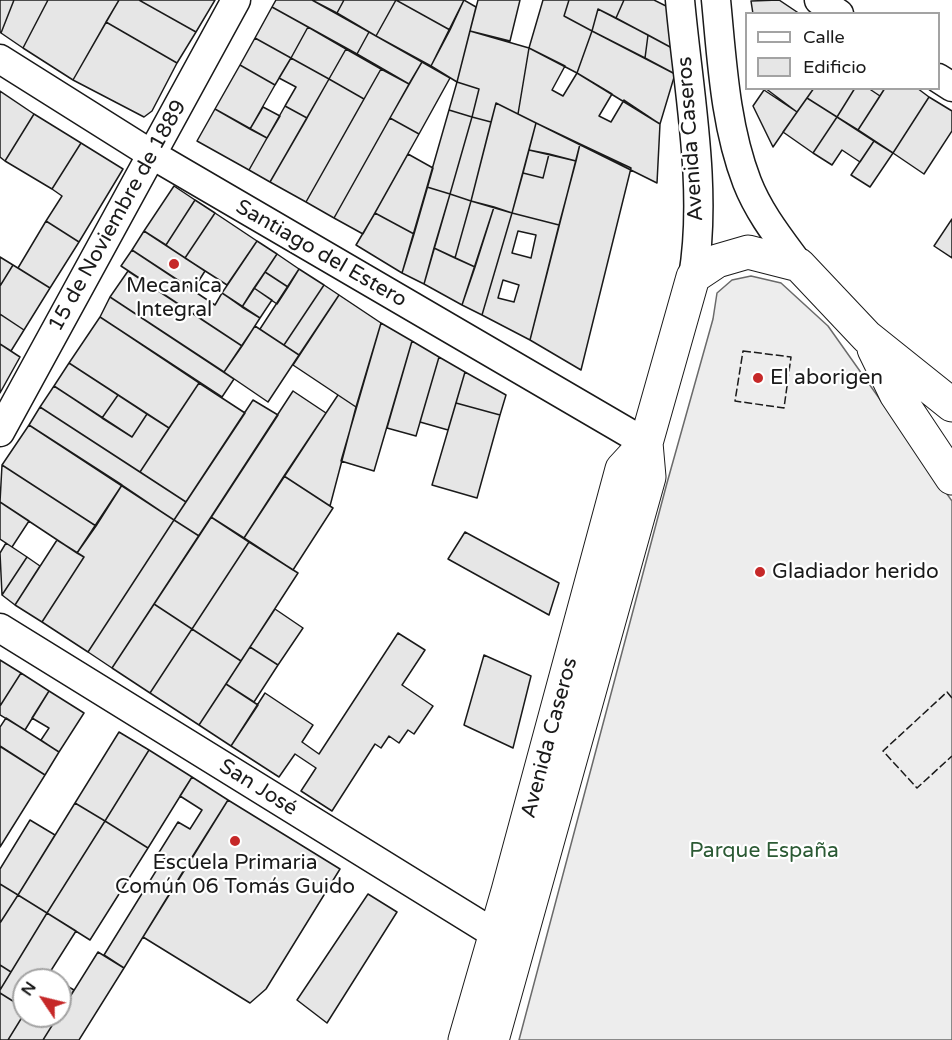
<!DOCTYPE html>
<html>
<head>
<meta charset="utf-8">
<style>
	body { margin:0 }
	#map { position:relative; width:952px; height:1040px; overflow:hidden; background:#fff; font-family:"Varela Round",sans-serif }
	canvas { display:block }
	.legend { position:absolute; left:745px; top:12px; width:195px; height:78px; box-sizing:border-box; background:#fff; border:2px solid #a3a3a3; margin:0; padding:8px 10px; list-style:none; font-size:18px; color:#1a1a1a }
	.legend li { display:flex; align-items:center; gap:12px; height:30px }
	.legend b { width:30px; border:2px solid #a3a3a3 }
	.north { position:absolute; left:12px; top:968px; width:60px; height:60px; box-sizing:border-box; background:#fff; border:2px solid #a3a3a3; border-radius:50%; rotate:305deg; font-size:16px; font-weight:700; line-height:24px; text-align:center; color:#1a1a1a }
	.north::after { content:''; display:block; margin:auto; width:21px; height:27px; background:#c62828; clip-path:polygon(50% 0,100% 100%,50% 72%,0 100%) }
</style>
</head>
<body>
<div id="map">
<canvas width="952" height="1040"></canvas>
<ul class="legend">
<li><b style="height:8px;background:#fff"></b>Calle</li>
<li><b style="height:16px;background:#e6e6e6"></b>Edificio</li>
</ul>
<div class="north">N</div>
</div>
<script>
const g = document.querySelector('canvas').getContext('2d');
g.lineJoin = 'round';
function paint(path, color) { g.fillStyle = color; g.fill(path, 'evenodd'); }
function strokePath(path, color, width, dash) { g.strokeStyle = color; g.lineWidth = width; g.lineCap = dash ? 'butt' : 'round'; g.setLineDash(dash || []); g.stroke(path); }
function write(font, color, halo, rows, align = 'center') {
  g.font = font + ' "Varela Round",sans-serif'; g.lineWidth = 4.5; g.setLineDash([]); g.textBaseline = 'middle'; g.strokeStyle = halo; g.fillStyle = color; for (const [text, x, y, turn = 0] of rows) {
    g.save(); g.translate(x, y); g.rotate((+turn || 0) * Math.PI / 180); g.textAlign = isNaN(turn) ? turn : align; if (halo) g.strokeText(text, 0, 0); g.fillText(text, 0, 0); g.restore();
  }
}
const built = new Path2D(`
	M 751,276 L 781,283 L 828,326 L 952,501 L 952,1040 L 519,1040 L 667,483 L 713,319 L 717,293 L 732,280 Z`);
const building = new Path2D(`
	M 0,0 L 14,0 L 1,33 L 0,32 Z
	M 14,0 L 48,0 L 23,48 L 1,33 Z
	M 48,0 L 119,0 L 73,80 L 23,48 Z
	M 119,0 L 139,0 L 196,32 L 177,63 L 106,22 Z
	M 139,0 L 215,0 L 196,32 Z
	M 276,0 L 312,0 L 369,32 L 357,54 L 272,7 Z
	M 312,0 L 344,0 L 337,13 Z
	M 344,0 L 396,0 L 376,36 L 337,13 Z
	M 396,0 L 464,0 L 450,30 Z
	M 396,0 L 450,30 L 431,66 L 376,36 Z
	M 464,0 L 476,7 L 457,82 L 431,66 Z
	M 478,0 L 520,0 L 510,41 L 470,31 Z
	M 543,0 L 569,0 L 564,16 L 592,31 L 577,73 L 529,48 Z
	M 569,0 L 624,0 L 616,18 L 598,9 L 592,31 L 564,16 Z
	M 624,0 L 654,0 L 670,8 L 672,48 L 616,18 Z
	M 779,0 L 800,14 L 753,14 L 751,1 Z
	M 272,7 L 308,27 L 291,58 L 255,38 Z
	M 598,9 L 648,35 L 645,58 L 592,31 Z
	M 106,22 L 177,63 L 152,111 L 144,117 L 73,80 Z
	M 308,27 L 346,49 L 329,79 L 291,58 Z
	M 470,31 L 529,48 L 518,114 L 496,103 L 491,122 L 472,117 L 479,89 L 457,82 Z
	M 592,31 L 675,74 L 660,124 L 577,73 Z
	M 369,32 L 422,62 L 409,84 L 357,54 Z
	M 648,35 L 672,48 L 675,74 L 645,58 Z
	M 255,38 L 291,58 L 275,85 L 240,65 Z
	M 529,48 L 565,66 L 552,90 L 563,96 L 577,73 L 612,94 L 599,116 L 611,122 L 624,100 L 660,124 L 657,183 L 518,114 Z
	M 346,49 L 381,69 L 364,99 L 329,79 Z
	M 291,58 L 329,79 L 307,118 L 285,106 L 296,87 L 279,78 Z
	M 422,62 L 450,78 L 419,134 L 390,118 Z
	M 240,65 L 275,85 L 250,129 L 215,109 Z
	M 381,69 L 409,84 L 334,218 L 306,202 Z
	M 329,79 L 364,99 L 306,202 L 270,182 Z
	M 457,82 L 479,89 L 472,117 L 449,110 Z
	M 765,88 L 814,88 L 797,112 Z
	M 814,88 L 855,88 L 837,117 L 807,98 Z
	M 855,88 L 868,88 L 880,96 L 858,130 L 837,117 Z
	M 868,88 L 885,88 L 880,96 Z
	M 885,88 L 917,88 L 929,97 L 893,153 L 858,130 Z
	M 764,90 L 797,112 L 773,147 L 753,106 Z
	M 0,91 L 34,114 L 5,161 L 0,157 Z
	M 929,97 L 952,111 L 952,131 L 924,174 L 893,153 Z
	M 807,98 L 837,117 L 813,153 L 783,132 Z
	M 496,103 L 536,123 L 512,213 L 471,201 Z
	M 285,106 L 307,118 L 270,182 L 249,170 Z
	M 263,107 L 280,116 L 267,138 L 250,129 Z
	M 215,109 L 267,138 L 249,170 L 197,141 Z
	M 449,110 L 472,117 L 450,194 L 427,187 Z
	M 34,114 L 81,143 L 52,189 L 5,161 Z
	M 472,117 L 491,122 L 471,201 L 450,194 Z
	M 837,117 L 874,141 L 860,162 L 842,150 L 832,165 L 813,153 Z
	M 390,118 L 419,134 L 363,234 L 334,218 Z
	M 536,123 L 580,144 L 576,161 L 529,150 Z
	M 874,141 L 893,153 L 870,187 L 851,175 Z
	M 81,143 L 123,169 L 79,242 L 46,221 L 62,196 L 52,189 Z
	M 580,144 L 631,168 L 581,370 L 530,340 Z
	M 529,150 L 549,154 L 543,178 L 523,173 Z
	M 408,154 L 433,168 L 414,234 L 375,213 Z
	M 549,154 L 576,161 L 559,225 L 512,213 L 523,173 L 543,178 Z
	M 174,186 L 195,200 L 166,245 L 144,231 Z
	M 427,187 L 450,194 L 424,284 L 402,273 Z
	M 450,194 L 471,201 L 455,258 L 434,248 Z
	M 195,200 L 215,213 L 185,258 L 166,245 Z
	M 471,201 L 494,207 L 475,267 L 455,258 Z
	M 494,207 L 512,213 L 482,315 L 462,305 Z
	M 215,213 L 257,241 L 227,285 L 185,258 Z
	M 375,213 L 414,234 L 402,273 L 356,245 Z
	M 512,213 L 559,225 L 530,340 L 482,315 ZM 518,231 L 536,235 L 531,258 L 512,253 ZM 503,280 L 519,285 L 514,302 L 498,298 Z
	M 952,219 L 952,258 L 934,246 Z
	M 46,221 L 79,242 L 50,288 L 18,268 Z
	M 144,231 L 205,271 L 193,290 L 132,250 Z
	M 257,241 L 277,254 L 242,307 L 222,293 Z
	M 434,248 L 475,267 L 462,305 L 424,284 Z
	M 132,250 L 215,305 L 222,293 L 260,318 L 242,346 L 121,266 Z
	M 277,254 L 299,269 L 288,287 L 265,272 Z
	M 0,257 L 13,265 L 0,286 Z
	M 13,265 L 50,288 L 24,330 L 0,314 L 0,286 Z
	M 299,269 L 324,285 L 284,345 L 260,329 Z
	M 128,271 L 242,346 L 224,372 L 110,297 Z
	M 265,272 L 288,287 L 277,304 L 254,288 Z
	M 324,285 L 339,295 L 299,355 L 284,345 Z
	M 254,288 L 272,300 L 260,318 L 242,307 Z
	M 339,295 L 381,323 L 356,407 L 293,365 Z
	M 110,297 L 234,379 L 222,397 L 100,317 Z
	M 0,314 L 24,330 L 11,351 L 0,344 Z
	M 100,317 L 199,383 L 169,428 L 69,363 Z
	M 381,323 L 412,341 L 374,471 L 341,461 Z
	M 255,326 L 299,355 L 268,402 L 224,372 Z
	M 412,341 L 439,357 L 416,436 L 387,428 Z
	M 0,344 L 20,357 L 0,393 Z
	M 439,357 L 465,372 L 448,430 L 420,422 Z
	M 69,363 L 118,395 L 102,418 L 54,386 Z
	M 465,372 L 506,395 L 500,415 L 456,403 Z
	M 199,383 L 245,413 L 186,502 L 140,472 Z
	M 54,386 L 132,437 L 147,414 L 169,428 L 140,472 L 40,407 Z
	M 293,391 L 326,413 L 244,538 L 211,517 Z
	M 118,395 L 147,414 L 132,437 L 102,418 Z
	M 338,395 L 356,407 L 330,506 L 284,476 Z
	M 253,400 L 278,415 L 199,536 L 174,520 Z
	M 456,403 L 500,415 L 477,498 L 432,485 Z
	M 40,407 L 186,502 L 174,520 L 29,425 Z
	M 29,425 L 122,485 L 96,526 L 2,465 Z
	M 2,465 L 96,526 L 77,553 L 0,502 Z
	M 284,476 L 333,508 L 293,570 L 244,538 Z
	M 122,485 L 174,520 L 88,652 L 42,622 L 84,557 L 77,553 Z
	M 0,502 L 29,521 L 12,547 L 0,539 Z
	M 211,517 L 249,542 L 192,629 L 154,604 Z
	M 174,520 L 199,536 L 112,668 L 88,652 Z
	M 465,532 L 559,583 L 549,615 L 448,559 Z
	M 57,540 L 84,557 L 42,622 L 15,605 Z
	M 249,542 L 298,573 L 241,661 L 192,629 Z
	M 6,543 L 27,557 L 2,595 L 0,553 Z
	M 27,557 L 40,566 L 15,605 L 2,595 Z
	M 154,604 L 192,629 L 150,693 L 112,668 Z
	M 275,609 L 303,628 L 278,665 L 250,647 Z
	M 192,629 L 241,661 L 199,725 L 150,693 Z
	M 398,633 L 425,650 L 402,685 L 433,706 L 414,734 L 408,730 L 399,743 L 389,736 L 381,748 L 375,744 L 332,811 L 301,791 L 316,768 L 295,754 L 279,777 L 231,746 L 265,693 L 313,725 L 302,742 L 319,754 Z
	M 250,647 L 278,665 L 254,702 L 226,684 Z
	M 484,655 L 531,676 L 513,748 L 464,725 Z
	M 0,660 L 21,673 L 0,706 Z
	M 21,673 L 49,691 L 25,730 L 0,715 L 0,706 Z
	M 226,684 L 258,705 L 231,746 L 199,725 Z
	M 49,691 L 84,713 L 59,752 L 41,740 L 49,728 L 32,718 Z
	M 6,718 L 59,752 L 45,775 L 0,746 L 0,727 Z
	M 119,732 L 149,750 L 105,821 L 75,803 Z
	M 1,747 L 45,775 L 0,847 L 0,748 Z
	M 149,750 L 192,777 L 148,848 L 105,821 Z
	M 192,777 L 228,800 L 184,870 L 158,854 L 178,822 L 190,829 L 202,810 L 180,796 Z
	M 228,800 L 340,869 L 266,989 L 250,1003 L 143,937 Z
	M 75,803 L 105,821 L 47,913 L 18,895 Z
	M 30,820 L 55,835 L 18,895 L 0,884 L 0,869 Z
	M 105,821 L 148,848 L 90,940 L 47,913 Z
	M 164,858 L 184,870 L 124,968 L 104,955 Z
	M 0,884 L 18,895 L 0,923 Z
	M 368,894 L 397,912 L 327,1023 L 297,1000 Z
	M 18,895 L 47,913 L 11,972 L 0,965 L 0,923 Z
	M 47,913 L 76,931 L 45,980 L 24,980 L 24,1008 L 0,993 L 0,990 Z
	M 98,952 L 124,968 L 79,1040 L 43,1040 Z
	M 0,965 L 11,972 L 0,990 Z
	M 60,982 L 74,990 L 60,1012 Z
	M 0,993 L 24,1008 L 24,1014 L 8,1040 L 0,1040 Z
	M 24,1014 L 24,1016 L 58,1016 L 43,1040 L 8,1040 Z`);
const minor = new Path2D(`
	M 680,0 C 688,89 708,189 693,277
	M 716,0 C 722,61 725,125 747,182 C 759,213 780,239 799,265
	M 819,0 L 839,14
	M 0,59 L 151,154 L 646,443
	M 938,78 L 952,87
	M 0,432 L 236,0
	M 0,628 L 495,934 L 516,942`);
const major = new Path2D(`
	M 874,349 L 896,394 L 952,478
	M 465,1040 L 508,891 L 622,469 L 646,443
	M 492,1040 L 649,477 L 646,443 L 693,277 L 717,261 L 748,252 L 799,265 L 867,337 L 952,405`);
const fence = new Path2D(`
	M 743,351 L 791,357 L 784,408 L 735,401 Z
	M 952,698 L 947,692 L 883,751 L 917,788 L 952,756`);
const markers = [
	[174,264,6,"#c62828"],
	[758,378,6,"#c62828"],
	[760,572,6,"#c62828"],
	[235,841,6,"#c62828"]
];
const streetNames = [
	["Avenida Caseros",691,139,-94],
	["15 de Noviembre de 1889",118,216,-61],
	["Santiago del Estero",321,254,30],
	["Avenida Caseros",550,738,-75],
	["San José",258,788,32]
];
const poiNames = [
	["Mecanica",174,286],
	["Integral",174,310],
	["El aborigen",770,378,"left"],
	["Gladiador herido",772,572,"left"],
	["Escuela Primaria",235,863],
	["Común 06 Tomás Guido",235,887]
];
const parkNames = [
	["Parque España",764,851]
];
paint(built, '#ededed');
strokePath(built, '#6a6a6a', 1.5);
paint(building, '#e6e6e6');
strokePath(building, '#1a1a1a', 1.5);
strokePath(minor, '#1a1a1a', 31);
strokePath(major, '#1a1a1a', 35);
strokePath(minor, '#fff', 28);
strokePath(major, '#fff', 33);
strokePath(fence, '#1a1a1a', 1.5, [8, 3]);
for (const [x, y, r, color] of markers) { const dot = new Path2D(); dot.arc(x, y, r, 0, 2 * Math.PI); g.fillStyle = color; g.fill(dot); strokePath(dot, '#fff', 2); }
write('21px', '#1a1a1a', '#fff', streetNames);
write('21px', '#1a1a1a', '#fff', poiNames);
write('21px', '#2b5a34', '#fff', parkNames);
</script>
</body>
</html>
